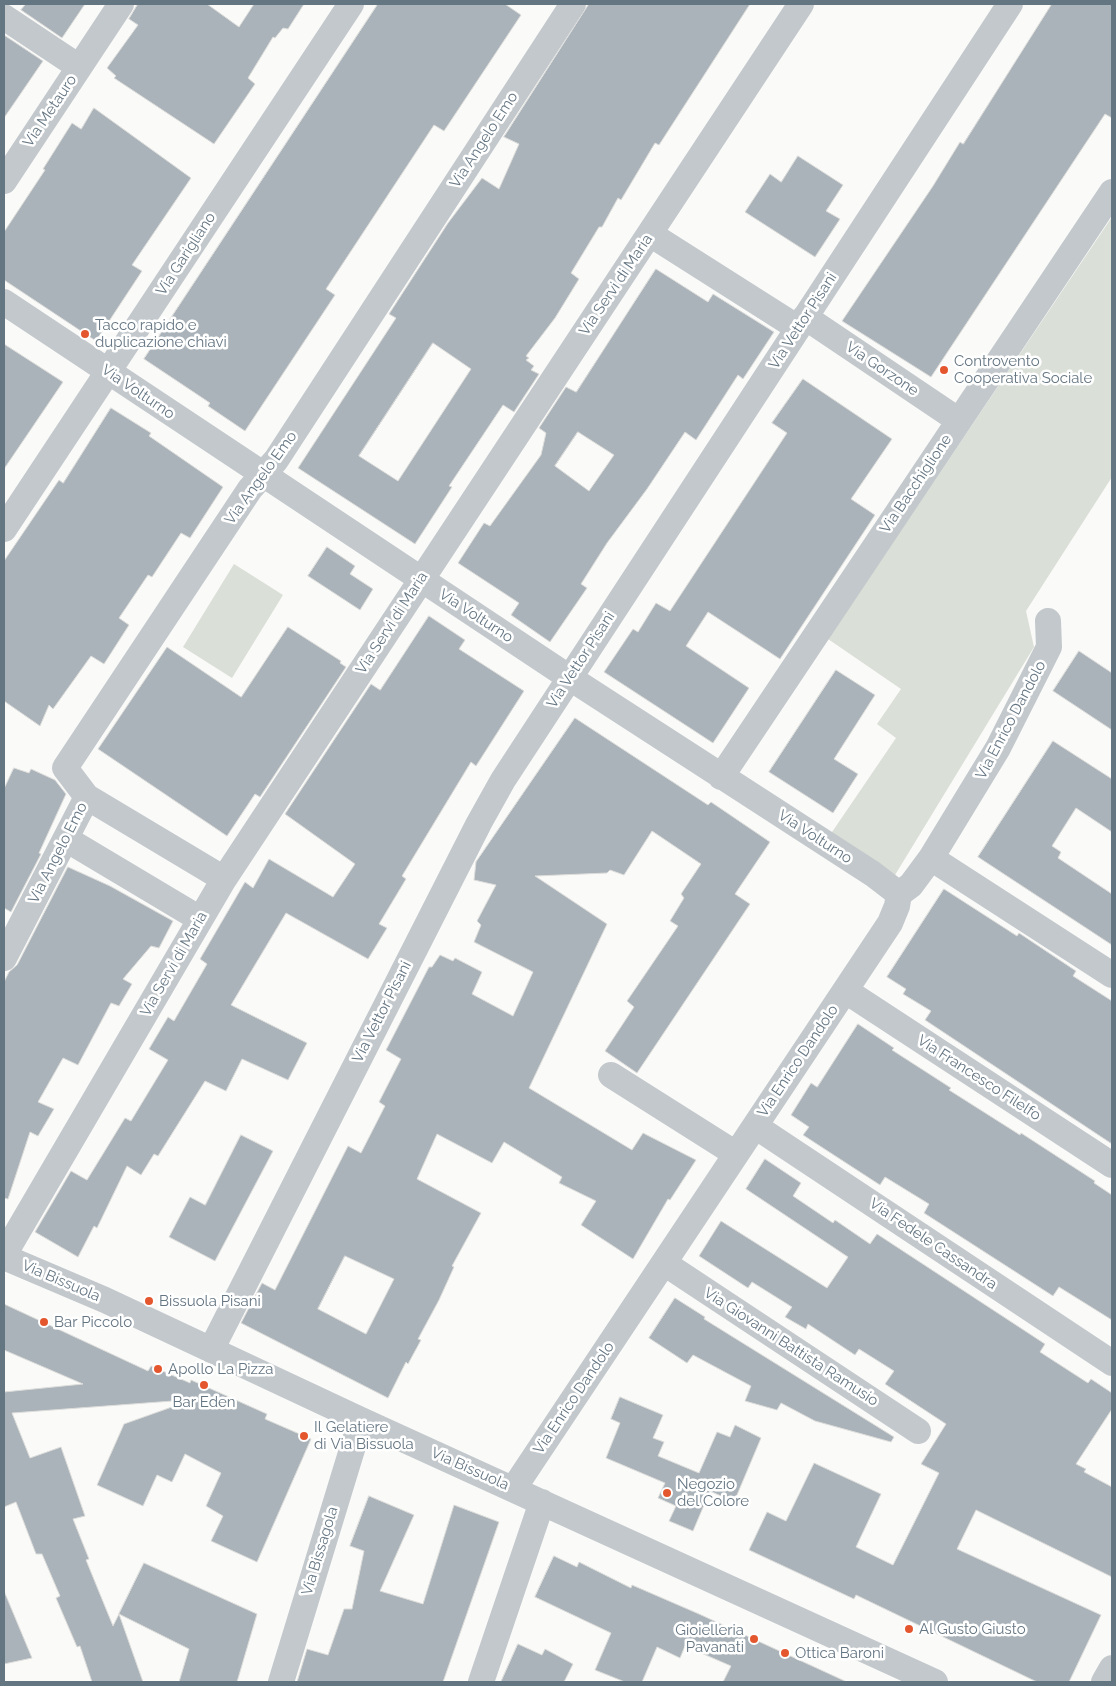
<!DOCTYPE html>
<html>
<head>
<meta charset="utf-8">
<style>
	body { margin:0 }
	#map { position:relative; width:1116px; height:1686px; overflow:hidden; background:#fafaf8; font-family:Raleway,sans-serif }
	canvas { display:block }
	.frame { position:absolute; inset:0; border:5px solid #657683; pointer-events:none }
</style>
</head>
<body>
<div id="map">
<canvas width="1116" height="1686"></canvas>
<div class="frame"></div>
</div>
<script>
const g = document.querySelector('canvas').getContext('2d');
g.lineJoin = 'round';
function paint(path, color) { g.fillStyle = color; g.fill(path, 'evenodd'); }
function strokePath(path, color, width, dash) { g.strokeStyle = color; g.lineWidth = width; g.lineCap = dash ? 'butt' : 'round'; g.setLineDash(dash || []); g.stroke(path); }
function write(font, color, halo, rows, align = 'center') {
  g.font = font + ' Raleway,sans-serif'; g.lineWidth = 5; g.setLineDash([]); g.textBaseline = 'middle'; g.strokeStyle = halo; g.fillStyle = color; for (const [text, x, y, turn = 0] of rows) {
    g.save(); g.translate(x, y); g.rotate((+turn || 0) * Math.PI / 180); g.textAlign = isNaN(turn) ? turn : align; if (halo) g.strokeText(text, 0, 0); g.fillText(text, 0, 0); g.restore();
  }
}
const green = new Path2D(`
	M 1112,217 L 1112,477 L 1026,611 L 1034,647 L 895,875 L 830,835 L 896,738 L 877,724 L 901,689 L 828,639 Z
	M 234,564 L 283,595 L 232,678 L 183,647 Z`);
const building = new Path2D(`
	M 26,4 L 85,4 L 62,38 L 21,10 Z
	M 138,4 L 207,4 L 239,27 L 254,4 L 304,4 L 288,29 L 283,28 L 275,38 L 273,37 L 248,78 L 255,84 L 214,144 L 114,78 L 116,76 L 107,68 L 138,25 L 129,19 Z
	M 378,4 L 505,4 L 521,15 L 444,131 L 434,125 L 326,289 L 335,295 L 245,431 L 208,406 L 210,403 L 144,359 Z
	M 589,4 L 750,4 L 659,145 L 655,143 L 621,200 L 618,198 L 602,227 L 599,227 L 571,273 L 579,279 L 555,318 L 526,356 L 529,358 L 526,360 L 534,366 L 531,370 L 539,374 L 514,412 L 503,405 L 449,486 L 452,487 L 415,544 L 298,468 L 396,318 L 389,314 L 448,223 L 482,178 L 499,189 L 519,144 L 504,137 ZM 433,343 L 471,369 L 398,481 L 359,456 Z
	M 1052,4 L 1112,4 L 1112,118 L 1105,114 L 931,377 L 842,321 L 933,186 L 960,142 L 963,144 Z
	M 4,35 L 43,61 L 4,118 Z
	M 94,108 L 191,178 L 132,265 L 142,271 L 96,341 L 4,280 L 4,232 L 45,170 L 43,169 L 72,123 L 81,129 Z
	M 798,156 L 843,185 L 826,211 L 840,219 L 815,257 L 745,212 L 770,174 L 781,182 Z
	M 656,269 L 708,302 L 713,294 L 774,332 L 743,379 L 738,375 L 696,440 L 685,432 L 647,489 L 607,543 L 581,584 L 587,588 L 550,642 L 511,615 L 519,603 L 458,563 L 484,523 L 490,526 L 541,455 L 546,433 L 539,428 L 566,387 L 576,392 ZM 578,432 L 614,455 L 589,491 L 555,466 Z
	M 4,344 L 63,382 L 4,469 Z
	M 803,379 L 892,439 L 851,499 L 875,515 L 780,659 L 708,612 L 686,646 L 749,688 L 713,743 L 604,672 L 633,629 L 638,632 L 656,603 L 670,611 L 787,433 L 772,423 Z
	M 111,408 L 151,433 L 149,436 L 223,487 L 190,538 L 181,533 L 152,577 L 148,575 L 119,618 L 129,625 L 104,664 L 91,656 L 53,709 L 49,705 L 40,726 L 4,701 L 4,561 L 59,480 L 63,483 Z
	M 327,547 L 355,566 L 350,574 L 373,589 L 360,610 L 308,576 Z
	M 429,616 L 465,640 L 459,649 L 524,691 L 476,766 L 471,762 L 402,876 L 406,879 L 379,924 L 387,928 L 368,959 L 286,913 L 231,1005 L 307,1043 L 288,1080 L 242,1059 L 226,1091 L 205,1081 L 158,1156 L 154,1154 L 141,1175 L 127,1166 L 97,1228 L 94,1226 L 78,1257 L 35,1232 L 71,1171 L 87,1180 L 125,1118 L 131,1121 L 168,1060 L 149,1049 L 168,1017 L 174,1021 L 207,964 L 200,959 L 245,882 L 253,888 L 269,859 L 333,897 L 355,864 L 285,814 L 371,684 L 380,690 Z
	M 288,627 L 341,661 L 340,663 L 346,667 L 260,797 L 255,794 L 227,836 L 98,749 L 167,647 L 241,697 Z
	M 1079,651 L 1112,673 L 1112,730 L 1053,691 Z
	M 836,670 L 875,695 L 834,759 L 858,774 L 833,813 L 769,772 Z
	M 575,718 L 708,805 L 711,802 L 770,842 L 735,894 L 750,904 L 637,1073 L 605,1051 L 634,1007 L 627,1001 L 678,926 L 670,921 L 684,898 L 681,894 L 701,864 L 652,831 L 624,875 L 610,870 L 607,873 L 535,876 L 607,924 L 529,1088 L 632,1150 L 643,1133 L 696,1160 L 670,1200 L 668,1199 L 633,1259 L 581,1225 L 596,1201 L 559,1183 L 562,1177 L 504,1142 L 492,1163 L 437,1134 L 417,1179 L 481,1213 L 452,1266 L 454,1267 L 439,1300 L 418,1339 L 421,1340 L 408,1364 L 406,1362 L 388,1398 L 241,1323 L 262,1283 L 275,1290 L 348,1146 L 361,1153 L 385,1106 L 379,1102 L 401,1059 L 386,1050 L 429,967 L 432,967 L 440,955 L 453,961 L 455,958 L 482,972 L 472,994 L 513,1016 L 533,972 L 474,942 L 481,925 L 477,921 L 496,885 L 474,880 L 476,862 ZM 345,1256 L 394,1279 L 366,1334 L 318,1309 Z
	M 1053,741 L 1112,779 L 1112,832 L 1076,808 L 1052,846 L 1061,852 L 1058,858 L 1112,894 L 1112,945 L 978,857 Z
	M 14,768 L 29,773 L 31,769 L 55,780 L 66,794 L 39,853 L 41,854 L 11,912 L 4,908 L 4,789 Z
	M 68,867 L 110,886 L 173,921 L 159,948 L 151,946 L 123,979 L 132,984 L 119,1006 L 111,1003 L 78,1065 L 63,1058 L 38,1102 L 54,1109 L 38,1136 L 30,1132 L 8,1199 L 4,1198 L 4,982 L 9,972 L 17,965 Z
	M 944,889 L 1017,936 L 1019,933 L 1076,971 L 1073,976 L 1112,1001 L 1112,1144 L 925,1020 L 931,1011 L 903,994 L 906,989 L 887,977 Z
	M 858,1024 L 894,1048 L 892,1050 L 951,1088 L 949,1090 L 1020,1135 L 1021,1133 L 1095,1181 L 1094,1183 L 1112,1195 L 1112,1320 L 1059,1287 L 1053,1296 L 924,1213 L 929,1204 L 885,1177 L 880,1185 L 803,1135 L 809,1127 L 791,1115 L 811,1083 L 817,1087 Z
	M 241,1135 L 273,1151 L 215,1261 L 169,1237 L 190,1197 L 205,1205 Z
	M 765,1159 L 801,1183 L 793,1196 L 833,1223 L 835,1220 L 870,1244 L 877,1234 L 1045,1344 L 1040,1352 L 1088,1383 L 1091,1379 L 1112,1393 L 1112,1409 L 1076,1464 L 1086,1469 L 1084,1472 L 1112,1487 L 1112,1577 L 976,1510 L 957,1549 L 1101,1615 L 1069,1682 L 1037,1682 L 856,1595 L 854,1599 L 749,1550 L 767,1512 L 786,1521 L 814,1463 L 881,1494 L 856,1547 L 893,1565 L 939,1473 L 921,1464 L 946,1424 L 885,1384 L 894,1371 L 859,1349 L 855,1355 L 808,1324 L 806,1329 L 785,1317 L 792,1307 L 752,1282 L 748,1288 L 699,1256 L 721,1221 L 827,1288 L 848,1257 L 746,1189 Z
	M 675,1298 L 705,1317 L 704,1319 L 894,1437 L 891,1442 L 815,1421 L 781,1403 L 777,1410 L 745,1401 L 751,1386 L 693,1355 L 687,1363 L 649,1338 Z
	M 4,1304 L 148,1371 L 151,1366 L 190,1383 L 191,1380 L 267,1414 L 265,1419 L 311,1439 L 257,1562 L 211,1541 L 223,1516 L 206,1506 L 221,1473 L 185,1454 L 172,1482 L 157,1475 L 143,1506 L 97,1485 L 124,1424 L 186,1402 L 186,1400 L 12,1413 L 30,1458 L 61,1447 L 85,1516 L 73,1519 L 89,1559 L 86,1560 L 113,1626 L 119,1614 L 143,1682 L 92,1682 L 80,1646 L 77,1647 L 56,1598 L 60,1596 L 42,1554 L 36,1554 L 16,1502 L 4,1507 L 4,1392 L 83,1384 L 4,1350 Z
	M 620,1397 L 663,1415 L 653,1438 L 664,1442 L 658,1456 L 699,1473 L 717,1432 L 730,1437 L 735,1425 L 761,1438 L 734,1502 L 710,1491 L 693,1531 L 669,1521 L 676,1506 L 658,1498 L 665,1483 L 606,1458 L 620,1423 L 611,1419 Z
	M 369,1496 L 414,1515 L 380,1591 L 423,1604 L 454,1505 L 499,1522 L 443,1682 L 297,1682 L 307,1649 L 328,1655 L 344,1609 L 352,1609 L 364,1551 L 350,1546 Z
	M 554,1556 L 577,1567 L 579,1562 L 631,1588 L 632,1585 L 699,1614 L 847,1682 L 723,1682 L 731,1666 L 685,1646 L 680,1658 L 657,1647 L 642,1682 L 625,1682 L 595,1670 L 611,1633 L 535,1597 Z
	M 144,1563 L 257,1614 L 237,1682 L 179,1682 L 189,1649 L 119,1614 Z
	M 4,1591 L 32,1658 L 4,1664 Z
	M 518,1644 L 542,1655 L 545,1649 L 573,1664 L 564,1682 L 501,1682 Z`);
const minor = new Path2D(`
	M 4,17 L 79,67
	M 4,181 L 121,4
	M 650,234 L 798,328
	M 4,302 L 570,678 L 873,874 L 899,894
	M 805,317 L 958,420
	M 4,529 L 351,4
	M 721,777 L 1112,192
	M 66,839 L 200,919
	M 931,858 L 1112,975
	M 224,879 L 87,797 L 65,768 L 250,489 L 276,460 L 573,4
	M 899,894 L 911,885 L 931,858 L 998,748 L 1049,647 L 1048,621
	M 4,958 L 87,797
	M 846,991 L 1112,1165
	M 611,1075 L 736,1154
	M 755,1126 L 1112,1363
	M 4,1255 L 224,879 L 801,4
	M 4,1257 L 105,1300 L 361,1420 L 935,1682
	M 664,1263 L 918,1431
	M 211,1350 L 479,823 L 503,780 L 1010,4
	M 514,1488 L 890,923 L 897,906 L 899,894
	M 281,1682 L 361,1420
	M 481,1682 L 542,1502
	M 1104,1682 L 1112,1668`);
const markers = [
	[85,334,5,"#e4572e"],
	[944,370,5,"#e4572e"],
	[149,1301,5,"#e4572e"],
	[44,1322,5,"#e4572e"],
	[158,1369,5,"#e4572e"],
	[204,1385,5,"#e4572e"],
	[304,1436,5,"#e4572e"],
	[667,1493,5,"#e4572e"],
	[909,1629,5,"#e4572e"],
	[754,1639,5,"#e4572e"],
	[785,1653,5,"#e4572e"]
];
const streetNames = [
	["Via Metauro",50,111,-56],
	["Via Angelo Emo",484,140,-57],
	["Via Garigliano",186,254,-57],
	["Via Servi di Maria",616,285,-56],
	["Via Vettor Pisani",803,321,-57],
	["Via Gorzone",882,369,34],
	["Via Volturno",138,392,34],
	["Via Angelo Emo",261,478,-54],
	["Via Bacchiglione",916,484,-56],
	["Via Volturno",476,616,33],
	["Via Servi di Maria",392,623,-57],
	["Via Vettor Pisani",581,660,-57],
	["Via Enrico Dandolo",1011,720,-62],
	["Via Volturno",815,837,33],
	["Via Angelo Emo",58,853,-63],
	["Via Servi di Maria",174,964,-60],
	["Via Vettor Pisani",382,1012,-63],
	["Via Enrico Dandolo",798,1061,-56],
	["Via Francesco Filelfo",979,1078,33],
	["Via Fedele Cassandra",933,1244,34],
	["Via Bissuola",61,1281,23],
	["Via Giovanni Battista Ramusio",791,1347,33],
	["Via Enrico Dandolo",574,1398,-56],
	["Via Bissuola",470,1469,24],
	["Via Bissagola",320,1551,-73]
];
const poiNames = [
	["Tacco rapido e",95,325],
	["duplicazione chiavi",95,342],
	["Controvento",954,361],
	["Cooperativa Sociale",954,378],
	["Bissuola Pisani",159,1301],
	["Bar Piccolo",54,1322],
	["Apollo La Pizza",168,1369],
	["Bar Eden",204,1402,"center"],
	["Il Gelatiere",314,1427],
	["di Via Bissuola",314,1444],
	["Negozio",677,1484],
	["del Colore",677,1501],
	["Al Gusto Giusto",919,1629],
	["Gioielleria",744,1630,"right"],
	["Pavanati",744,1647,"right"],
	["Ottica Baroni",795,1653]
];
paint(green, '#dadfd7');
paint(building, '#aab3b9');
strokePath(building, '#dcdcda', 1);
strokePath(minor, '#c3c8cc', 26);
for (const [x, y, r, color] of markers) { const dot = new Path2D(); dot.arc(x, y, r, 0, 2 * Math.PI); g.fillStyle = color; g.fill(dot); strokePath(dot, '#fff', 2); }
write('15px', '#657683', '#fff', streetNames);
write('15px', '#657683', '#fff', poiNames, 'left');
</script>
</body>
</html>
